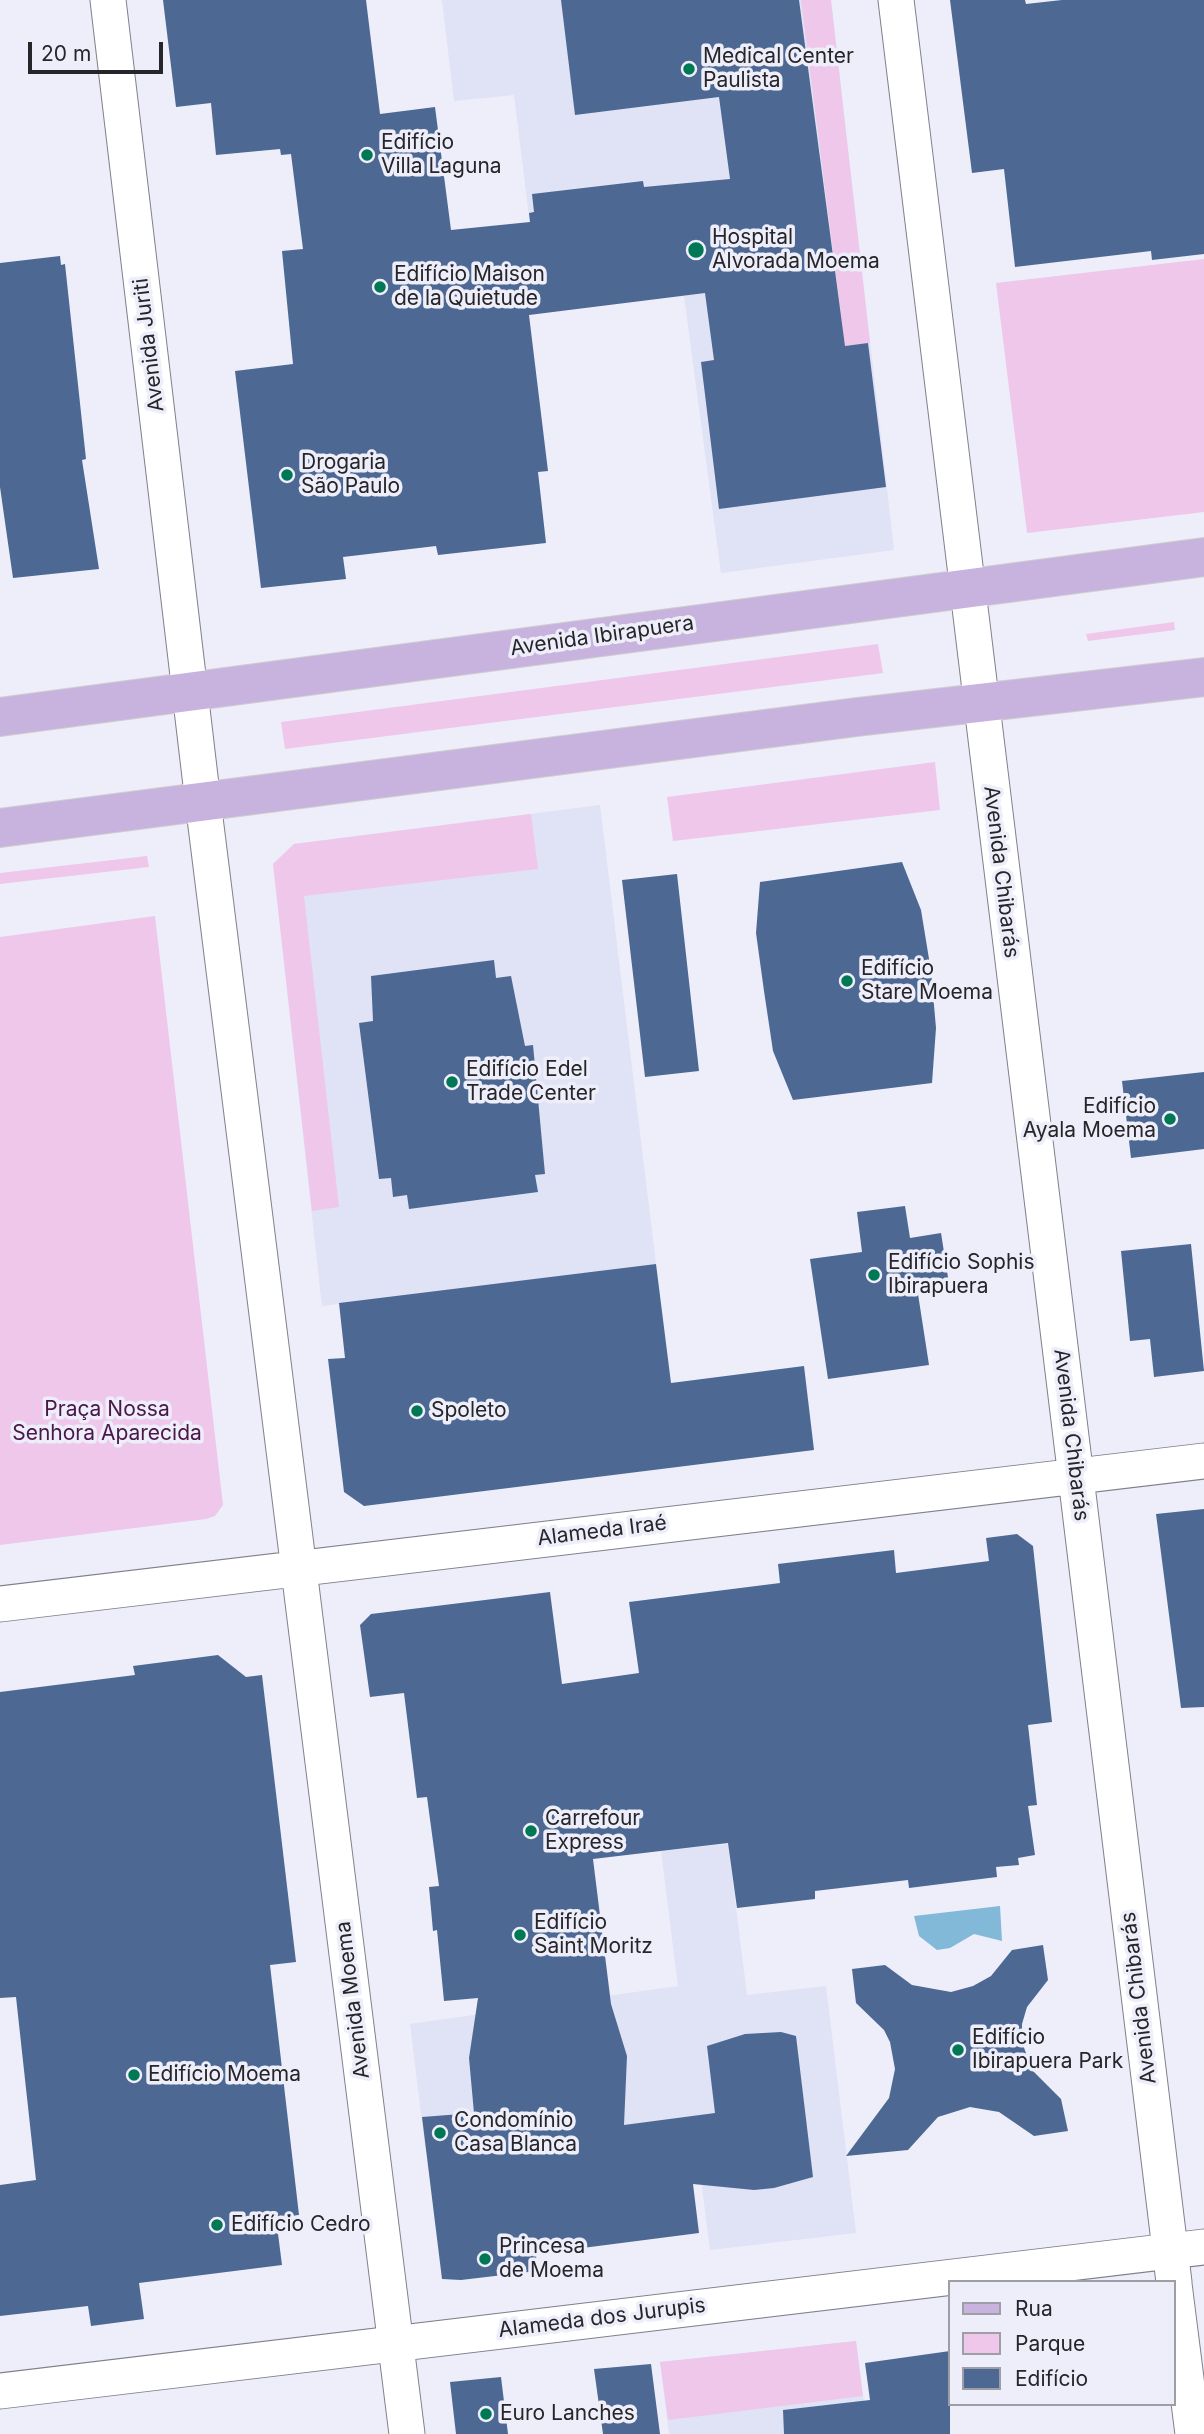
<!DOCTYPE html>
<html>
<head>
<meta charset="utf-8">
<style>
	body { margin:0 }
	#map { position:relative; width:1204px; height:2434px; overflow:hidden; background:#edeef9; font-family:Inter,sans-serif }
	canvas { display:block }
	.legend { position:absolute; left:948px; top:2280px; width:228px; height:126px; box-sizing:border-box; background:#edeef9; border:2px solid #9d9ea6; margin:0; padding:9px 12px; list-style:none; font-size:21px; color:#25252a }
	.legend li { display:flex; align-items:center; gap:14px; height:35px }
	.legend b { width:35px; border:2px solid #9d9ea6 }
	.scale { position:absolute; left:28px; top:42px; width:135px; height:32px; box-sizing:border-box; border:4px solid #25252a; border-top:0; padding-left:9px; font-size:21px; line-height:24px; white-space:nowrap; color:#25252a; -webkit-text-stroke:5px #edeef9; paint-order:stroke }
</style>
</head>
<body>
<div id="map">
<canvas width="1204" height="2434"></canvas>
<ul class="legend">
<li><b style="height:9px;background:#c7b3dd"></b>Rua</li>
<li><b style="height:19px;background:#efc7eb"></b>Parque</li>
<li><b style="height:19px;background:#4d6993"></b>Edifício</li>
</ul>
<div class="scale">20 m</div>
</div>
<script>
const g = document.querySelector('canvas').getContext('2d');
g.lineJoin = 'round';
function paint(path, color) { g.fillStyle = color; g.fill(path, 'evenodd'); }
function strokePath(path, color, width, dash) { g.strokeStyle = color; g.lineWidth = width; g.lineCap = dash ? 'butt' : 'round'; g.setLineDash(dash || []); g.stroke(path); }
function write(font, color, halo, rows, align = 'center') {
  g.font = font + ' Inter,sans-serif'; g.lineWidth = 7; g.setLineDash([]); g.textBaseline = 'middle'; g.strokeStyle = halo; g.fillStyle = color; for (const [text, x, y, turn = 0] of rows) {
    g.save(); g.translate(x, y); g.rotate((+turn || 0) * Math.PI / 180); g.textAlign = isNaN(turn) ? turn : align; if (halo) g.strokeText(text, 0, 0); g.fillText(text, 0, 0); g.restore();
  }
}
const built = new Path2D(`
	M 442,0 L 831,0 L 894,550 L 721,573 L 684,296 L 541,313 L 514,95 L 454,101 Z
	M 600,805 L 656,1264 L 322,1306 L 273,864 L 294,844 Z
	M 728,1844 L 747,1995 L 826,1986 L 856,2233 L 710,2250 L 693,2116 L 426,2153 L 410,2024 L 678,1986 L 661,1851 Z
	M 856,2341 L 868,2434 L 669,2434 L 660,2362 Z`);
const green = new Path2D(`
	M 801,0 L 831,0 L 870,343 L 845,346 Z
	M 1204,259 L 1204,512 L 1027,533 L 996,283 Z
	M 1174,622 L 1175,630 L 1088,641 L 1086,634 Z
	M 878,644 L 883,673 L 285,749 L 281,722 Z
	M 935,762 L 940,810 L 673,841 L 667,797 Z
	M 531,814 L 538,869 L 304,896 L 339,1207 L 312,1211 L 273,864 L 294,844 Z
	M 147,856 L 149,867 L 0,884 L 0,873 Z
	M 155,916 L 223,1505 L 215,1516 L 206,1519 L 0,1545 L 0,937 Z
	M 856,2341 L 863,2396 L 668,2420 L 660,2362 Z`);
const water = new Path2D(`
	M 1000,1906 L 1002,1941 L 974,1934 L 950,1948 L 937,1950 L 919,1936 L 914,1916 Z`);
const building = new Path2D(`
	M 163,0 L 366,0 L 380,114 L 435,107 L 451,230 L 530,222 L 529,213 L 534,212 L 532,194 L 643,181 L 644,187 L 730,179 L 719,97 L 575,115 L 561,0 L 799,0 L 845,346 L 868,343 L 886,487 L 719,509 L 701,362 L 714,360 L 705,293 L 529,315 L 548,471 L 538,472 L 546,543 L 438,555 L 436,546 L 343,557 L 346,579 L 261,588 L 235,371 L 293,364 L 282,251 L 303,249 L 291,154 L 281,155 L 280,149 L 216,155 L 211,103 L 176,107 Z
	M 950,0 L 1025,0 L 1026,4 L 1062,0 L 1204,0 L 1204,254 L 1152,260 L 1151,251 L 1015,267 L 1004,169 L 972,173 Z
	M 60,256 L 61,265 L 65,264 L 86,459 L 82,460 L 99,569 L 13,578 L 0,487 L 0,263 Z
	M 902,862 L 921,910 L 931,971 L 936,1028 L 932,1083 L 793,1100 L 773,1051 L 764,991 L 756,933 L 760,882 Z
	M 677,874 L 699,1071 L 645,1077 L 622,880 Z
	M 494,960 L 496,978 L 511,976 L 525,1046 L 533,1045 L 545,1174 L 535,1175 L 538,1192 L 409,1209 L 407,1195 L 393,1197 L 391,1178 L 379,1179 L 359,1023 L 373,1021 L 371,976 Z
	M 1204,1072 L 1204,1149 L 1131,1158 L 1122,1081 Z
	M 905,1206 L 910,1238 L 941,1233 L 950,1290 L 918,1294 L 929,1365 L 828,1379 L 810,1259 L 862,1252 L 857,1212 Z
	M 1191,1244 L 1204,1371 L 1154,1377 L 1150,1339 L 1130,1341 L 1121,1251 Z
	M 656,1264 L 671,1383 L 804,1366 L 814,1450 L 364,1506 L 344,1492 L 328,1359 L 345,1358 L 339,1303 Z
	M 1204,1509 L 1204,1707 L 1181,1708 L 1156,1514 Z
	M 1017,1534 L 1033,1546 L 1052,1722 L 1028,1725 L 1037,1805 L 1028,1806 L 1035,1855 L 1018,1858 L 1019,1865 L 996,1867 L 997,1877 L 909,1888 L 908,1880 L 815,1891 L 815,1899 L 737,1908 L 728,1843 L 593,1859 L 611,2004 L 627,2056 L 624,2125 L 715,2113 L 707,2046 L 745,2034 L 781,2032 L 796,2036 L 813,2177 L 774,2188 L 754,2190 L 693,2184 L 699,2233 L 536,2254 L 537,2271 L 461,2280 L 442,2279 L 422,2117 L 474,2113 L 469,2058 L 478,1998 L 444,2001 L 437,1930 L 433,1931 L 429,1887 L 439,1886 L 427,1797 L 417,1798 L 404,1693 L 370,1697 L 360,1625 L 371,1614 L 550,1592 L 562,1684 L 639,1673 L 629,1602 L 780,1583 L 778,1564 L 894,1550 L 896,1573 L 989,1561 L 986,1538 Z
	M 218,1655 L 246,1677 L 262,1675 L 296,1962 L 270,1965 L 299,2215 L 276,2218 L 282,2265 L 139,2283 L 144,2319 L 91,2326 L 88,2306 L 0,2316 L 0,2185 L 36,2180 L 16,1997 L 0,1998 L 0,1692 L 135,1675 L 133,1666 Z
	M 1043,1945 L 1048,1980 L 1027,2007 L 1022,2024 L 1022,2042 L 1032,2070 L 1061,2099 L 1068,2131 L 1034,2136 L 999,2112 L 970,2107 L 938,2117 L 908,2150 L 846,2156 L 889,2098 L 895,2069 L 890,2042 L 884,2030 L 856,2003 L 852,1969 L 885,1965 L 912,1985 L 951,1992 L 973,1986 L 991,1976 L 1012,1950 Z
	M 950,2351 L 950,2434 L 784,2434 L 783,2410 L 870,2400 L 865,2363 Z
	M 651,2364 L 660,2434 L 603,2434 L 594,2369 Z
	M 501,2377 L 508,2434 L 456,2434 L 450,2382 Z`);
const minor = new Path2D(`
	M 108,0 L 203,802 L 407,2434
	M 896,0 L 1174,2282
	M 0,1604 L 1204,1461
	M 1174,2284 L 1193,2434
	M 0,2391 L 1204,2247`);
const primary = new Path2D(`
	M 0,717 L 1204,557
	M 0,828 L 857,717 L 1204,677`);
const markers = [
	[689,69,7,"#007855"],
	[367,155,7,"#007855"],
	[696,250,9,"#007855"],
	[380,287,7,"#007855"],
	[287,475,7,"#007855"],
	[847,981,7,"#007855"],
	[452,1082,7,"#007855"],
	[1170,1119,7,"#007855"],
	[874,1275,7,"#007855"],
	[417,1411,7,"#007855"],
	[531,1831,7,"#007855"],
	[520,1935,7,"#007855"],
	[958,2050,7,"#007855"],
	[134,2075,7,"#007855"],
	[440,2133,7,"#007855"],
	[217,2225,7,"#007855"],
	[485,2259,7,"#007855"],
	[486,2414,7,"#007855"]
];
const poiNames = [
	["Medical Center",703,57],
	["Paulista",703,81],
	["Edifício",381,143],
	["Villa Laguna",381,167],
	["Hospital",712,238],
	["Alvorada Moema",712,262],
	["Edifício Maison",394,275],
	["de la Quietude",394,299],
	["Drogaria",301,463],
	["São Paulo",301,487],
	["Edifício",861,969],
	["Stare Moema",861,993],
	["Edifício Edel",466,1070],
	["Trade Center",466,1094],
	["Edifício",1156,1107,"right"],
	["Ayala Moema",1156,1131,"right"],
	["Edifício Sophis",888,1263],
	["Ibirapuera",888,1287],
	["Spoleto",431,1411],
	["Carrefour",545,1819],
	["Express",545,1843],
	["Edifício",534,1923],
	["Saint Moritz",534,1947],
	["Edifício",972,2038],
	["Ibirapuera Park",972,2062],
	["Edifício Moema",148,2075],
	["Condomínio",454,2121],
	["Casa Blanca",454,2145],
	["Edifício Cedro",231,2225],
	["Princesa",499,2247],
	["de Moema",499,2271],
	["Euro Lanches",500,2414]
];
const streetNames = [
	["Avenida Juriti",149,345,-97],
	["Avenida Ibirapuera",602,636,-8],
	["Avenida Chibarás",1001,872,83],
	["Avenida Chibarás",1071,1435,83],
	["Alameda Iraé",602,1531,-7],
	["Avenida Chibarás",1139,1998,-97],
	["Avenida Moema",353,2000,-97],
	["Alameda dos Jurupis",602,2318,-7]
];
const parkNames = [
	["Praça Nossa",107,1410],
	["Senhora Aparecida",107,1434]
];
paint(built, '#e0e2f5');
paint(green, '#efc7eb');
paint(water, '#82b9d9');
paint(building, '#4d6993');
strokePath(minor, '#80818b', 37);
strokePath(primary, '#cfcfd0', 40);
strokePath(minor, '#fff', 35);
strokePath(primary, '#c7b3dd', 38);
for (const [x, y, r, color] of markers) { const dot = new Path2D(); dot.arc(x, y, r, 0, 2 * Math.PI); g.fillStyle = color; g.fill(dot); strokePath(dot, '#edeef9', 2.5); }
write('21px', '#25252a', '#edeef9', poiNames, 'left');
write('21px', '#25252a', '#edeef9', streetNames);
write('21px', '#4b1749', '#edeef9', parkNames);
</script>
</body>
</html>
